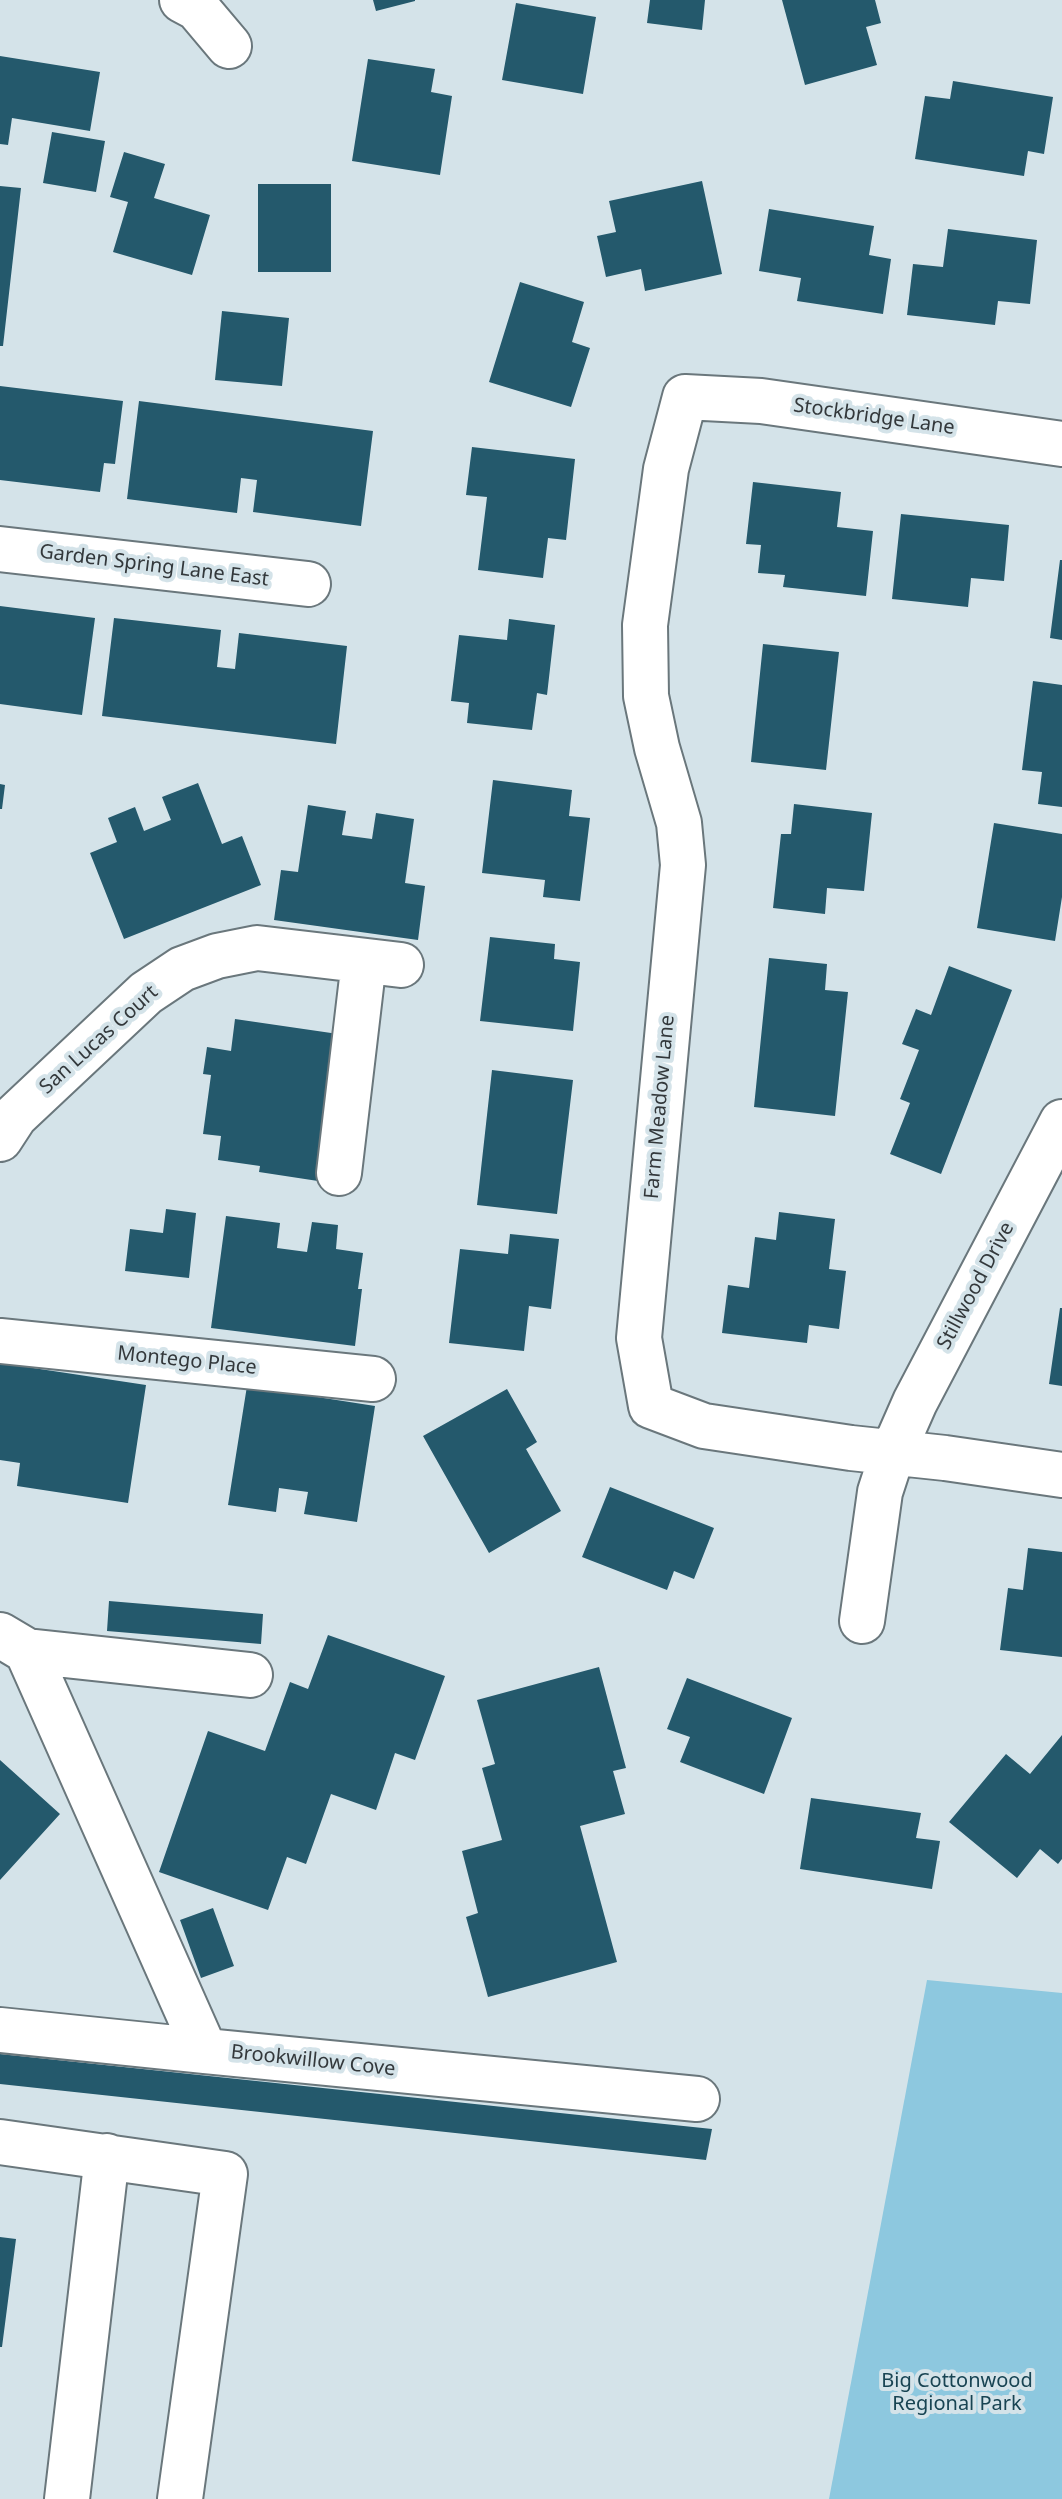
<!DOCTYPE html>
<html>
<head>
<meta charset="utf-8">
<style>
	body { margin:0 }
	canvas { display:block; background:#d4e3e9 }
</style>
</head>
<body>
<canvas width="1062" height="2499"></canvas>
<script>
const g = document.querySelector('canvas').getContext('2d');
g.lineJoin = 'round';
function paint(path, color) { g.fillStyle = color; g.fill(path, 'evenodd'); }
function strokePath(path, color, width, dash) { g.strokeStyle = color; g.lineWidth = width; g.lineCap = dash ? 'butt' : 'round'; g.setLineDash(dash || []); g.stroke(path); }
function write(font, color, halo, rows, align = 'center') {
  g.font = font + ' "Noto Sans",sans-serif'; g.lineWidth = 8; g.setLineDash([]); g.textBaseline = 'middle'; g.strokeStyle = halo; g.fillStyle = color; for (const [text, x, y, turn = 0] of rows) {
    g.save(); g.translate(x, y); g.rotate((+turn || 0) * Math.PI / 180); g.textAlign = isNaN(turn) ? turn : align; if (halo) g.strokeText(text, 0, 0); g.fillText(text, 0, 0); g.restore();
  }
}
const green = new Path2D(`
	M 927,1980 L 1062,1993 L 1062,2499 L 829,2499 Z`);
const building = new Path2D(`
	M 373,0 L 415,0 L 415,1 L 376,11 Z
	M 650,0 L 705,0 L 702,30 L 647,23 Z
	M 782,0 L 875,0 L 881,23 L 866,27 L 877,65 L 805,85 Z
	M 516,3 L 596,17 L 583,94 L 502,80 Z
	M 0,56 L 100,72 L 90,131 L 12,118 L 8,145 L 0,144 Z
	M 368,59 L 435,69 L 431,92 L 452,96 L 440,175 L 352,161 Z
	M 953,81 L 1053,97 L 1044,154 L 1028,151 L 1024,176 L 915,159 L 925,96 L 950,99 Z
	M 52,132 L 105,141 L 96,192 L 43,183 Z
	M 124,152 L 165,164 L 154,198 L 210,215 L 192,275 L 113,252 L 128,202 L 110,197 Z
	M 702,181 L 722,274 L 645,291 L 641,269 L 606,277 L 597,236 L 616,232 L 609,201 Z
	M 258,184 L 331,184 L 331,272 L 258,272 Z
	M 0,186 L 21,188 L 3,346 L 0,346 Z
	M 769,209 L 874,226 L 869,255 L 891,259 L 883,314 L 797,301 L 801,278 L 759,271 Z
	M 948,229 L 1037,240 L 1030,304 L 998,301 L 995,325 L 907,315 L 913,264 L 943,267 Z
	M 520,282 L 584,302 L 572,342 L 590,348 L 571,407 L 489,382 Z
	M 222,311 L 289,318 L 282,386 L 215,380 Z
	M 0,386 L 123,401 L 115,464 L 104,463 L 100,492 L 0,480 Z
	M 139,401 L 373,431 L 361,526 L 253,512 L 257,480 L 241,478 L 237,513 L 127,499 Z
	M 472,447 L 575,459 L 566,540 L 548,538 L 543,578 L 478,570 L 487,497 L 466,495 Z
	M 753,482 L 841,492 L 837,527 L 873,531 L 866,596 L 783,587 L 785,575 L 758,573 L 761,545 L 746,544 Z
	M 901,514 L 1009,525 L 1004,581 L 971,578 L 968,607 L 892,599 Z
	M 1060,560 L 1062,560 L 1062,640 L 1050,638 Z
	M 0,606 L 95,618 L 82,715 L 0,704 Z
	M 114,618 L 221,630 L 217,667 L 235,669 L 239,633 L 347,646 L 336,744 L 102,716 Z
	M 509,619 L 555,625 L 547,695 L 537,693 L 532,730 L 467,723 L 469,703 L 451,701 L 459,635 L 507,640 Z
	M 763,644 L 839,652 L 826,770 L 751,762 Z
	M 1033,681 L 1062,685 L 1062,807 L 1038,804 L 1042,772 L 1022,770 Z
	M 493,780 L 572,790 L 569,816 L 590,818 L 580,901 L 543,897 L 545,880 L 482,873 Z
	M 198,783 L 222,844 L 242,836 L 261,885 L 124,939 L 90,853 L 117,842 L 108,818 L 135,807 L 144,831 L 171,820 L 162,797 Z
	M 0,784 L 5,785 L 2,809 L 0,809 Z
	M 794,804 L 872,813 L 864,891 L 827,888 L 825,914 L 773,908 L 781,834 L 791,834 Z
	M 308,805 L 346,811 L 342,835 L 372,839 L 376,813 L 414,819 L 405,883 L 425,886 L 418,940 L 274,920 L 281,870 L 298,872 Z
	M 994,823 L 1062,834 L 1062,897 L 1055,941 L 977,928 Z
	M 490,937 L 555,944 L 554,959 L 580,962 L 573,1031 L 480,1021 Z
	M 769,958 L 827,964 L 825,990 L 848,992 L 835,1116 L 754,1107 Z
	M 949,966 L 1012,990 L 941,1174 L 890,1154 L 910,1103 L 900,1099 L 919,1050 L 902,1044 L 916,1009 L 931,1015 Z
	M 235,1019 L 338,1034 L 318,1181 L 259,1172 L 260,1166 L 218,1160 L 221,1136 L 203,1134 L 211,1075 L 203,1074 L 207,1047 L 231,1051 Z
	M 492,1070 L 573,1080 L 557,1214 L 477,1205 Z
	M 166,1209 L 196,1213 L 189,1278 L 125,1271 L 130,1229 L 163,1233 Z
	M 779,1212 L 835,1219 L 829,1269 L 846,1271 L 839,1329 L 809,1325 L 807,1343 L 722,1333 L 728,1285 L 749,1288 L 755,1237 L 776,1240 Z
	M 226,1216 L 280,1223 L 277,1248 L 307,1252 L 312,1222 L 338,1225 L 336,1249 L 363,1253 L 358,1289 L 362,1289 L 355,1346 L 211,1328 Z
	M 510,1234 L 559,1239 L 551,1309 L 529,1306 L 524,1351 L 449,1343 L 460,1249 L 508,1254 Z
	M 1060,1308 L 1062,1308 L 1062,1386 L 1049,1384 Z
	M 0,1363 L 146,1385 L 128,1503 L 17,1486 L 20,1463 L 0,1460 Z
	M 247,1386 L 375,1406 L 357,1522 L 304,1514 L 308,1492 L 279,1488 L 276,1512 L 228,1505 Z
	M 507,1389 L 537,1442 L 526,1449 L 561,1511 L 489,1553 L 423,1436 Z
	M 610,1487 L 714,1528 L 694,1579 L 674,1571 L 667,1590 L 582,1557 Z
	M 1028,1548 L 1062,1552 L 1062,1657 L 1000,1650 L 1008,1588 L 1023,1590 Z
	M 109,1601 L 263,1614 L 261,1644 L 107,1631 Z
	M 328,1635 L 445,1676 L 415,1760 L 395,1753 L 376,1810 L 331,1794 L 306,1864 L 287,1857 L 268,1910 L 159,1872 L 208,1731 L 265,1751 L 290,1682 L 308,1689 Z
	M 599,1667 L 626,1768 L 613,1771 L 625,1814 L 580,1826 L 617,1962 L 488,1997 L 466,1917 L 478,1913 L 462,1851 L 502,1840 L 482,1768 L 495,1764 L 477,1700 Z
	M 687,1678 L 792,1718 L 764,1794 L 680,1762 L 690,1737 L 667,1729 Z
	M 1062,1735 L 1062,1859 L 1058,1864 L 1040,1849 L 1017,1878 L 949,1822 L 1006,1754 L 1030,1774 Z
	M 0,1760 L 60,1814 L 0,1880 Z
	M 811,1798 L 921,1813 L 916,1838 L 940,1841 L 932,1889 L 800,1869 Z
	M 213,1908 L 234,1966 L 201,1978 L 180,1920 Z
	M 0,2054 L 712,2129 L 706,2160 L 0,2084 Z
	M 0,2237 L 16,2239 L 2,2347 L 0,2347 Z`);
const minor = new Path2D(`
	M 182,0 L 197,8 L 229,46
	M 1062,444 L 761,401 L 685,397 L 666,469 L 645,625 L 646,696 L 657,748 L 679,823 L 683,865 L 639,1338 L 651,1406 L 704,1426 L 851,1448 L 945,1458 L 1062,1475
	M 0,549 L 308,584
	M 0,1139 L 15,1116 L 146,993 L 182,969 L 217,956 L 257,948 L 401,965
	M 339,1173 L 364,961
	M 0,1341 L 373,1379
	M 862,1621 L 880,1492 L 893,1452 L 915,1402 L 1062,1122
	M 0,1635 L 27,1651 L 205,2051 L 697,2099
	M 27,1651 L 250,1675
	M 0,2030 L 205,2051
	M 0,2142 L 225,2174 L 180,2499
	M 67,2499 L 107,2156`);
const streetNames = [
	["Stockbridge Lane",874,417,8],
	["Garden Spring Lane East",154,566,7],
	["San Lucas Court",99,1040,-42],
	["Farm Meadow Lane",660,1107,-85],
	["Stillwood Drive",976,1286,-62],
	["Montego Place",187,1361,6],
	["Brookwillow Cove",313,2061,6]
];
const parkNames = [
	["Big Cottonwood",957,2381],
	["Regional Park",957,2404]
];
paint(green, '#8dc8df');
paint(building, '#24596c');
strokePath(minor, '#6a777c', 48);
strokePath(minor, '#fff', 44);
write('20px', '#33383b', '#d4e3e9', streetNames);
write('20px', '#184453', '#d4e3e9', parkNames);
</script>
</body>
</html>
